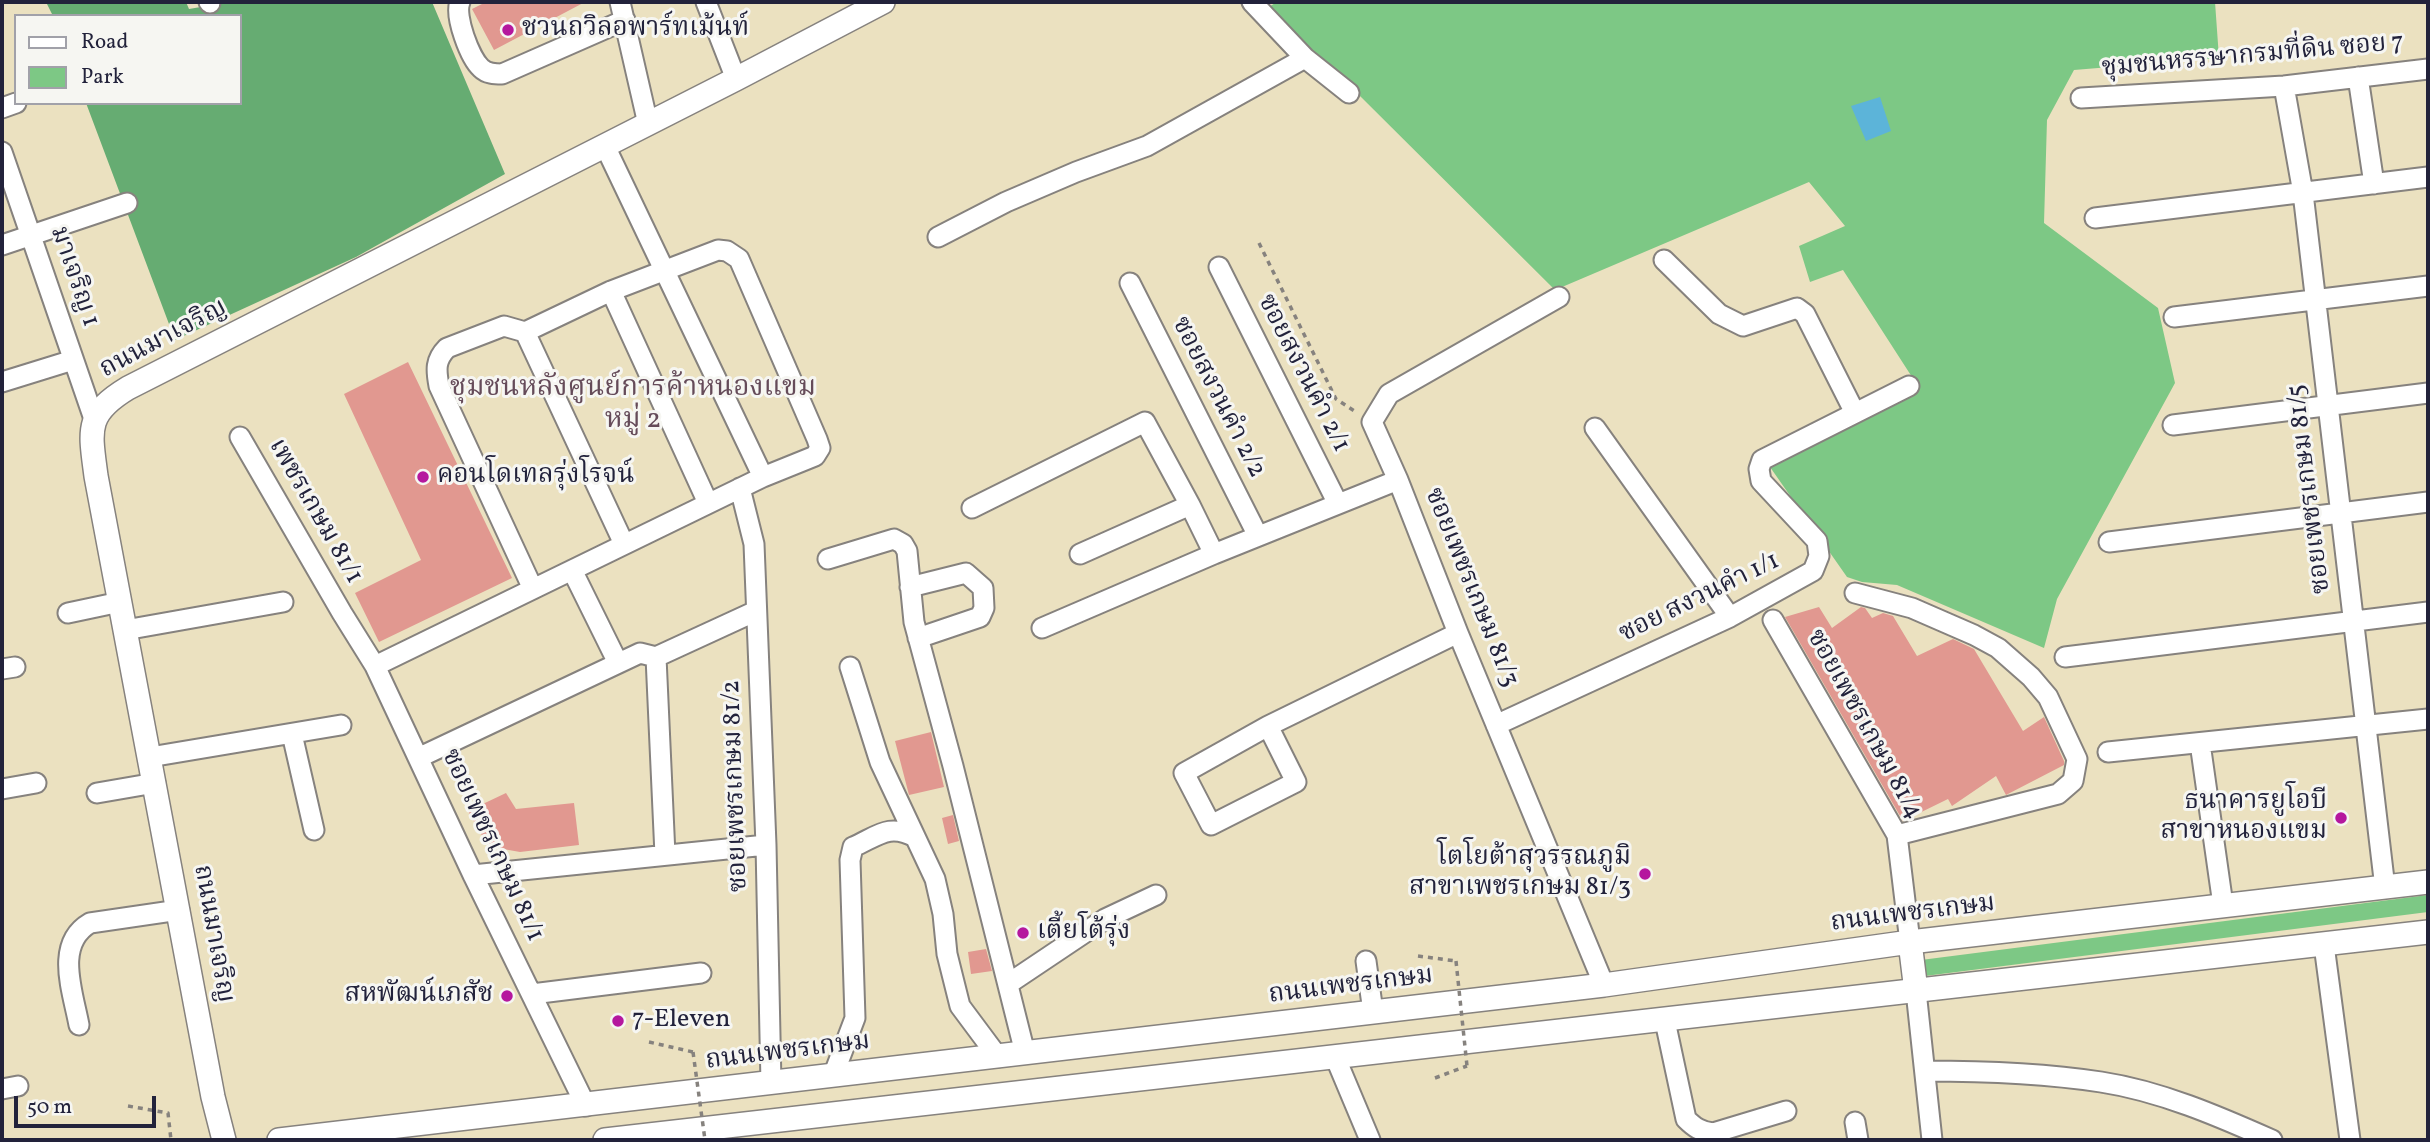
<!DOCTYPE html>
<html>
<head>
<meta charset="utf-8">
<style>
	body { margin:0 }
	#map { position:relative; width:2430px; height:1142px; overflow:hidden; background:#ebe1c0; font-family:Vollkorn,serif }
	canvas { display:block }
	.frame { position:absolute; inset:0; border:4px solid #22223b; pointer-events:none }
	.legend { position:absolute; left:14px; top:14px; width:228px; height:91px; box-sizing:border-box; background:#f6f6f2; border:2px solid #a1a1a9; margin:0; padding:9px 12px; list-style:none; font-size:21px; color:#22223b }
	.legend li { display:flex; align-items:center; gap:14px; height:35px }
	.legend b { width:35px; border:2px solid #a1a1a9 }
	.scale { position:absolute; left:14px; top:1096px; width:142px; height:32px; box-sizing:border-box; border:4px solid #22223b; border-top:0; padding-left:9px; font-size:21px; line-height:24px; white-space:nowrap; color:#22223b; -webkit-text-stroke:5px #f6f6f2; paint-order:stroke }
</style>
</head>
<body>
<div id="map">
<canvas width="2430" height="1142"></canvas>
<div class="frame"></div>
<ul class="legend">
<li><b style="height:9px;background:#fff"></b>Road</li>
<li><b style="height:19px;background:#7dc885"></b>Park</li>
</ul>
<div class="scale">50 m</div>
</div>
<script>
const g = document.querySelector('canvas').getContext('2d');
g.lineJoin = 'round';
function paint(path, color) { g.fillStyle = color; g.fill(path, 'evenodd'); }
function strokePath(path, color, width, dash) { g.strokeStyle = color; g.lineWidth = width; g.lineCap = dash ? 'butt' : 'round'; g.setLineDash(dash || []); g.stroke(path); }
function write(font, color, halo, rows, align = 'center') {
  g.font = font + ' Vollkorn,"Noto Serif Thai",serif'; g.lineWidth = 6; g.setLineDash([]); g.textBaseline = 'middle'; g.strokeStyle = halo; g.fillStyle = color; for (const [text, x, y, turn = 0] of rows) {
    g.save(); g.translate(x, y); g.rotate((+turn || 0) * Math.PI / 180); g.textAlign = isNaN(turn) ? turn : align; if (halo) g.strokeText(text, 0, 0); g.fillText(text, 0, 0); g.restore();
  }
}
const green = new Path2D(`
	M 1277,2 L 2215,2 L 2219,58 L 2074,70 L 2047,120 L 2044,223 L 2158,308 L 2175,383 L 2057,599 L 2044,648 L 1897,585 L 1862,582 L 1847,577 L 1770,467 L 1912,377 L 1843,270 L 1810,282 L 1799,246 L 1845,226 L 1809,182 L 1555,290 L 1361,97 L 1267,8 Z
	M 2428,895 L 2428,912 L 1925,976 L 1921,960 Z`);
const forest = new Path2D(`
	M 46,2 L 186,2 L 189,9 L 230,2 L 432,2 L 505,174 L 356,257 L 175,340 L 86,103 L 240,103 L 240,16 L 53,16 Z`);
const water = new Path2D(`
	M 1880,97 L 1891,131 L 1866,141 L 1851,106 Z`);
const building = new Path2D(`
	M 486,2 L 585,2 L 494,50 L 472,9 Z
	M 408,362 L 512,578 L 379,642 L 355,593 L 421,560 L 344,394 Z
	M 1819,607 L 1832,628 L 1861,607 L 1865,608 L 1872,618 L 1883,613 L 1893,616 L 1917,656 L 1953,639 L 1974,649 L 2023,731 L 2044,717 L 2064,761 L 2064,765 L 2006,795 L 1996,776 L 1952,806 L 1948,799 L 1903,821 L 1785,617 Z
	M 931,732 L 944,787 L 909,795 L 895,741 Z
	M 506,793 L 516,809 L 574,803 L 579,845 L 520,852 L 492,847 L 484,839 L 468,811 Z
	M 953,815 L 959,841 L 948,844 L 942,818 Z
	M 986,949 L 992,971 L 971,974 L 968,952 Z`);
const path = new Path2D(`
	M 1259,243 L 1336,399 L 1356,412
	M 1418,956 L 1456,961
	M 649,1042 L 693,1052
	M 1435,1078 L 1467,1066
	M 128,1106 L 168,1113 L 171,1140`);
const minor = new Path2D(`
	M 209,2 L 210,3
	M 460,2 C 454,16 470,58 481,68 C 487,74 495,74 502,74 L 625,20
	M 620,2 L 648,124
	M 706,2 L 736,79
	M 1305,58 L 1349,93
	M 2358,77 L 2374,184
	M 2284,86 L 2303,193 L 2385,888
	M 2081,98 L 2284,86 L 2428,69
	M 2,108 L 16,103
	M 605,146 L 763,477
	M 2,152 L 94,419
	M 2095,218 L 2428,177
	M 938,237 L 1006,202 L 1076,172 L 1147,146 L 1305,58 L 1252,2
	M 2,245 L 127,203
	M 1664,260 L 1719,314 L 1743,326 L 1797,308 L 1805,314 L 1855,413
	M 1219,267 L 1338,504
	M 1130,283 L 1258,536
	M 611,291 L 708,503
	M 1559,297 L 1389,394 L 1372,422 L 1398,480 L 1458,633 L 1604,985
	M 2174,317 L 2428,286
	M 525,332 L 624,544
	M 2,382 L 73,360
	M 2173,425 L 2428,393
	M 1595,428 L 1730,617
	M 240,437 L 342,613 L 375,666 L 473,875 L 586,1106
	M 740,488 L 754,544 L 766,845 L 771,1083
	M 972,508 L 1145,422 L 1190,505 L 1214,554
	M 2109,542 L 2428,502
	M 1080,554 L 1190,505
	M 828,559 L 894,539 L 903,544 L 907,551 L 914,622 L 953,766 L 1025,1053
	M 572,570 L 618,663
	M 910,587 L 966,573 L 983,588 L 984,608 L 980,617 L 918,638
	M 1855,593 L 1912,608 L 1974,635 L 1998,648 L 2031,677 L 2048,697 L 2077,759 L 2073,781 L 2058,794 L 1897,835
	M 68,613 L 120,602
	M 1773,620 L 1897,835 L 1910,942
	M 1042,628 L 1214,554 L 1398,480
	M 125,630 L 283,602
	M 656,657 L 665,855
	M 2065,657 L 2428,612
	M 375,666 L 763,477 L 815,456 L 820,448 L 817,439 L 739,259 L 727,251 L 718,250 L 611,291 L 525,332 L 504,326 L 447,348 C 435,360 436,370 439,386 L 533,589
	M 850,667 L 880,762 L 935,879 L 943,914 L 947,954 L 960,1006 L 998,1057
	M 2,669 L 15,667
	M 1496,725 L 1730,617 L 1813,571 L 1819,556 L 1817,541 L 1761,481 L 1759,469 L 1762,460 L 1909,386
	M 1268,726 L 1296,782 L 1211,825 L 1184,773 L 1268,726 L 1458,633
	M 292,734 L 314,830
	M 2200,743 L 2223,905
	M 2108,752 L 2428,719
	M 150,757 L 341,725
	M 420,757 L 640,653 L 656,657 L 756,611
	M 2,789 L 36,783
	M 97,793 L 155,783
	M 473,875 L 766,845
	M 2324,945 L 2350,1140
	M 1366,961 L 1373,1012
	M 1008,984 L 1105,919 L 1156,895
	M 1916,991 L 1932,1140
	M 532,994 L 701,973
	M 1665,1021 L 1686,1119 C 1694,1127 1701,1132 1713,1133 L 1786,1111
	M 79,1025 C 73,992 54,944 90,923 L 179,910
	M 1336,1059 L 1370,1140
	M 1925,1071 C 1984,1071 2042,1073 2101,1082 C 2160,1091 2218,1116 2272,1140
	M 833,1076 L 855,1018 L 850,860 L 853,847 C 878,836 889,823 915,837
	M 2,1089 L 18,1086
	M 1855,1122 L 1858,1140`);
const major = new Path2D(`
	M 1910,942 L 1916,991
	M 224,1140 L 213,1097 L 96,476 C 90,430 85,414 128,388 L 736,79 L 883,2
	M 279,1140 L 1604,985 L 1910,942 L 2428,882
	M 605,1140 L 2428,932`);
const pathBridge = new Path2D(`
	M 1456,961 L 1467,1066
	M 693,1052 L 705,1140`);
const markers = [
	[508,30,7,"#b5179e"],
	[423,477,7,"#b5179e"],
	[2341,818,7,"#b5179e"],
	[1645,874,7,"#b5179e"],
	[1023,933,7,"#b5179e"],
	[507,996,7,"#b5179e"],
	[618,1021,7,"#b5179e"]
];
const poiNames = [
	["ชวนถวิลอพาร์ทเม้นท์",522,30],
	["คอนโดเทลรุ่งโรจน์",437,477],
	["ธนาคารยูโอบี",2327,803,"right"],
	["สาขาหนองแขม",2327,833,"right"],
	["โตโยต้าสุวรรณภูมิ",1631,859,"right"],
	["สาขาเพชรเกษม 81/3",1631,889,"right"],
	["เตี้ยโต้รุ่ง",1037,933],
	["สหพัฒน์เภสัช",493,996,"right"],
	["7-Eleven",632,1021]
];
const streetNames = [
	["ชุมชนหรรษากรมที่ดิน ซอย 7",2253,57,-5],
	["มาเจริญ 1",73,277,71],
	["ถนนมาเจริญ",164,340,-28],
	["ซอยสงวนคำ 2/1",1302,374,63],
	["ซอยสงวนคำ 2/2",1217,398,63],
	["ซอยเพชรเกษม 81/5",2311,489,-97],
	["เพชรเกษม 81/1",314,512,60],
	["ซอยเพชรเกษม 81/3",1470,588,68],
	["ซอย สงวนคำ 1/1",1700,599,-26],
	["ซอยเพชรเกษม 81/4",1863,725,61],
	["ซอยเพชรเกษม 81/2",737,786,-92],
	["ซอยเพชรเกษม 81/1",491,846,65],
	["ถนนเพชรเกษม",1913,915,-7],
	["ถนนมาเจริญ",212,934,80],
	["ถนนเพชรเกษม",1351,987,-7],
	["ถนนเพชรเกษม",788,1053,-7]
];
const neighbourhoodNames = [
	["ชุมชนหลังศูนย์การค้าหนองแขม",633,390],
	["หมู่ 2",633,422]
];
paint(green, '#7dc885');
paint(forest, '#66ac72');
paint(water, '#5cb4d9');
paint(building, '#e19890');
strokePath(minor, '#86827e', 23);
strokePath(major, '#86827e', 26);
strokePath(path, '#86827e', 3.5, [5, 5]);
strokePath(minor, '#fff', 19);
strokePath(major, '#fff', 23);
strokePath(pathBridge, '#86827e', 3.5, [5, 5]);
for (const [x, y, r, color] of markers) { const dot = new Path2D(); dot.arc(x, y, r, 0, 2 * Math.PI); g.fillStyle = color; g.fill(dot); strokePath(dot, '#f6f6f2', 2.5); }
write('26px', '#22223b', '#f6f6f2', poiNames, 'left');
write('26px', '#22223b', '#f6f6f2', streetNames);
write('28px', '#654b59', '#f6f6f2', neighbourhoodNames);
</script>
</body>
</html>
